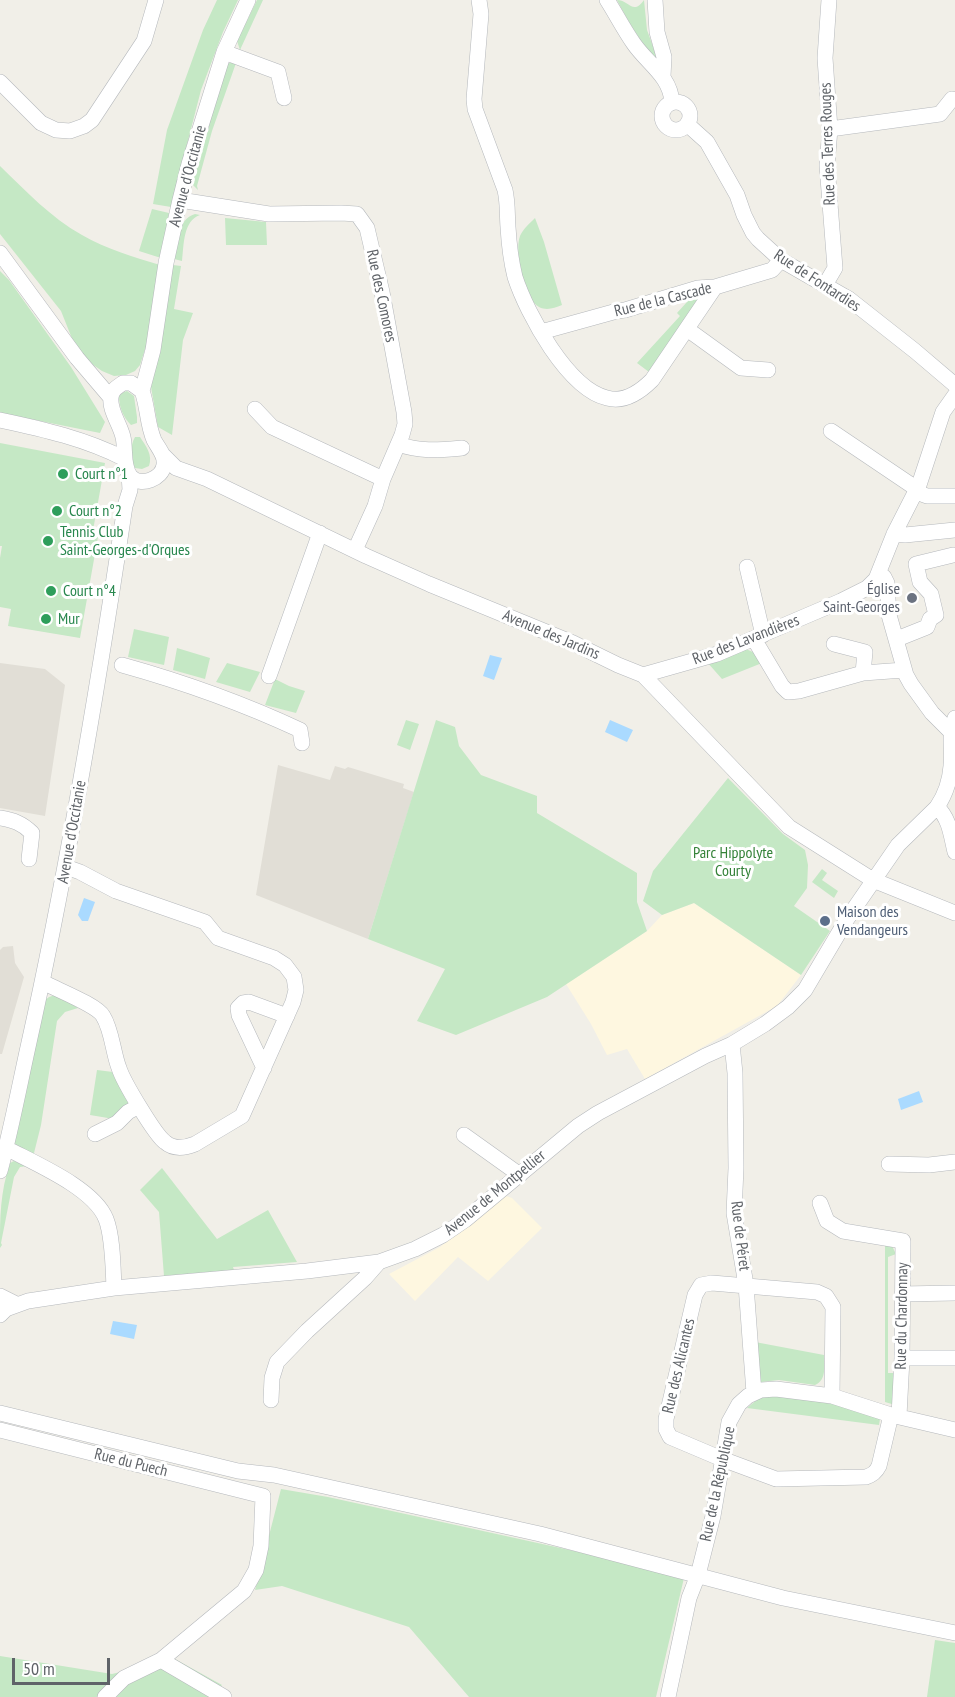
<!DOCTYPE html>
<html>
<head>
<meta charset="utf-8">
<style>
	body { margin:0 }
	#map { position:relative; width:955px; height:1697px; overflow:hidden; background:#f1efe8; font-family:"PT Sans Narrow",sans-serif }
	canvas { display:block }
	.scale { position:absolute; left:12px; top:1658px; width:98px; height:27px; box-sizing:border-box; border:3px solid #5f6368; border-top:0; padding-left:8px; font-size:18px; line-height:21px; white-space:nowrap; color:#5f6368; -webkit-text-stroke:4px #fff; paint-order:stroke }
</style>
</head>
<body>
<div id="map">
<canvas width="955" height="1697"></canvas>
<div class="scale">50 m</div>
</div>
<script>
const g = document.querySelector('canvas').getContext('2d');
g.lineJoin = 'round';
function paint(path, color) { g.fillStyle = color; g.fill(path, 'evenodd'); }
function strokePath(path, color, width, dash) { g.strokeStyle = color; g.lineWidth = width; g.lineCap = dash ? 'butt' : 'round'; g.setLineDash(dash || []); g.stroke(path); }
function write(font, color, halo, rows, align = 'center') {
  g.font = font + ' "PT Sans Narrow",sans-serif'; g.lineWidth = 6; g.setLineDash([]); g.textBaseline = 'middle'; g.strokeStyle = halo; g.fillStyle = color; for (const [text, x, y, turn = 0] of rows) {
    g.save(); g.translate(x, y); g.rotate((+turn || 0) * Math.PI / 180); g.textAlign = isNaN(turn) ? turn : align; if (halo) g.strokeText(text, 0, 0); g.fillText(text, 0, 0); g.restore();
  }
}
const commercial = new Path2D(`
	M 694,903 L 801,975 L 777,1006 L 645,1079 L 627,1049 L 607,1055 L 591,1024 L 566,984 L 647,931 L 662,915 Z
	M 506,1196 L 512,1198 L 542,1228 L 488,1281 L 458,1257 L 415,1301 L 389,1274 L 440,1247 Z`);
const education = new Path2D(`
	M 0,663 L 45,669 L 65,685 L 45,816 L 0,808 Z
	M 278,765 L 330,780 L 335,766 L 345,769 L 348,767 L 404,784 L 403,788 L 414,792 L 368,939 L 256,895 Z
	M 13,946 L 15,963 L 24,977 L 2,1054 L 0,1054 L 0,950 L 3,947 Z`);
const green = new Path2D(`
	M 217,0 L 238,0 L 223,32 L 201,90 L 171,207 L 153,204 L 167,130 L 203,30 Z
	M 257,0 L 263,0 L 240,50 L 237,41 Z
	M 617,0 C 629,0 633,16 644,0 L 647,30 L 658,60 C 640,43 628,21 617,0 Z
	M 229,63 L 236,63 L 212,131 L 197,186 L 198,190 L 193,185 L 191,179 L 227,65 Z
	M 0,166 C 26,191 50,217 82,235 C 106,249 134,257 160,265 L 149,337 L 140,365 L 135,371 L 126,375 L 114,376 L 102,371 L 89,362 L 75,346 L 61,311 L 0,234 Z
	M 152,209 L 169,213 L 161,258 L 139,251 Z
	M 195,214 L 200,215 C 183,221 184,244 182,261 L 174,259 C 177,244 177,219 195,214 Z
	M 225,218 L 266,222 L 267,245 L 226,245 Z
	M 535,218 L 544,242 L 562,305 C 554,308 547,311 539,307 C 524,299 514,252 520,236 C 523,229 530,223 535,218 Z
	M 173,265 L 181,266 L 174,309 L 193,313 L 183,340 L 172,435 L 158,427 L 151,387 Z
	M 0,271 L 9,280 L 71,367 L 105,422 L 100,433 L 0,413 Z
	M 696,292 L 699,295 L 698,299 L 649,372 L 637,363 L 680,316 L 677,313 Z
	M 127,391 L 134,396 L 137,417 L 137,423 L 131,425 C 123,417 119,407 119,396 L 122,393 Z
	M 135,437 L 140,437 C 146,446 153,455 149,466 L 142,469 L 135,468 C 129,459 130,446 135,437 Z
	M 0,443 L 105,463 L 92,536 L 98,537 L 80,638 L 8,626 L 11,609 L 0,607 L 0,558 L 2,546 L 0,546 Z
	M 134,629 L 169,637 L 164,665 L 128,657 Z
	M 177,648 L 210,658 L 205,679 L 173,670 Z
	M 746,649 L 755,653 L 762,663 L 722,679 L 707,662 Z
	M 227,663 L 260,672 L 250,692 L 216,682 Z
	M 275,679 L 289,686 L 305,691 L 296,713 L 265,705 Z
	M 406,720 L 419,724 L 410,750 L 397,745 Z
	M 436,720 L 455,727 L 459,746 L 481,775 L 537,796 L 537,813 L 637,873 L 637,902 L 647,931 L 547,997 L 456,1035 L 417,1021 L 445,969 L 368,939 Z
	M 728,778 L 783,834 L 805,850 L 808,865 L 807,888 L 794,906 L 830,931 L 801,975 L 694,903 L 662,915 L 643,901 L 653,871 Z
	M 822,869 L 827,873 L 822,880 L 838,891 L 834,898 L 812,882 Z
	M 55,995 L 59,996 L 78,1008 L 65,1012 L 57,1021 L 41,1125 L 33,1157 L 12,1146 L 44,1001 L 49,997 Z
	M 97,1070 L 113,1072 L 129,1101 L 128,1104 L 114,1119 L 90,1115 Z
	M 14,1161 L 27,1166 L 20,1167 L 14,1177 L 1,1243 L 2,1245 L 0,1248 C 0,1217 0,1193 10,1163 Z
	M 162,1168 L 217,1239 L 268,1210 L 297,1262 L 233,1267 L 234,1270 L 164,1276 L 159,1212 L 140,1190 Z
	M 885,1244 L 892,1246 L 896,1254 L 888,1257 L 888,1373 L 896,1373 L 895,1405 L 885,1402 Z
	M 755,1342 L 824,1355 C 824,1366 827,1380 815,1385 L 779,1380 L 761,1382 L 756,1377 Z
	M 777,1395 L 839,1405 L 880,1419 L 879,1425 L 747,1408 L 759,1398 Z
	M 281,1489 L 328,1497 L 597,1556 L 684,1578 L 656,1697 L 469,1697 L 409,1627 L 282,1586 L 255,1590 Z
	M 935,1640 L 955,1643 L 955,1697 L 927,1697 Z
	M 0,1656 L 112,1674 L 175,1659 L 222,1685 L 211,1697 L 0,1697 Z`);
const water = new Path2D(`
	M 490,655 L 502,658 L 494,680 L 483,676 Z
	M 610,720 L 633,730 L 627,742 L 605,732 Z
	M 84,898 L 95,902 L 88,921 L 82,921 L 78,915 Z
	M 919,1091 L 923,1102 L 901,1110 L 898,1099 Z
	M 113,1321 L 137,1325 L 134,1339 L 110,1334 Z`);
const minor = new Path2D(`
	M 479,0 L 481,14 L 474,99 L 475,109 L 505,190 C 508,203 507,215 508,227 C 509,244 511,261 515,277 C 527,314 568,389 607,398 C 625,403 640,392 652,380 L 715,287
	M 607,0 C 616,14 624,30 634,44 C 648,64 670,76 672,102
	M 655,0 L 657,32 L 664,57 L 663,76
	M 224,52 L 278,72 L 284,98
	M 0,82 L 41,123 L 56,130 L 70,131 L 84,126 L 92,120 L 144,41 L 156,0
	M662 116a14 14 0 1 1 28 0a14 14 0 1 1-28 0Z
	M 687,124 L 707,142 L 737,195 L 744,215 L 753,233 L 758,239 L 781,260 L 849,299 L 915,351 L 955,385
	M 830,129 L 940,114 L 952,99
	M 180,200 L 269,214 L 341,213 L 357,214 L 367,228 L 382,292 L 404,412 L 405,424 L 402,435 L 383,479 L 375,506 L 355,550
	M 0,253 L 77,358 L 111,398
	M 825,285 L 835,268 L 827,165 L 830,129 L 825,58 L 829,0
	M 687,329 L 741,368 L 768,370
	M 541,332 L 617,311 L 625,310 L 698,288 L 715,287 L 772,270 L 781,260
	M 123,383 L 131,383 L 142,391 C 148,407 147,424 154,440 C 158,448 166,456 164,465 C 162,479 141,487 131,477 C 122,467 126,449 123,437 C 120,424 109,410 111,397 C 112,390 117,387 123,383 Z
	M 142,391 L 153,350 L 166,263 L 180,200 L 189,164 L 224,52 L 248,0
	M 255,409 L 272,427 L 383,479
	M 0,420 C 43,429 86,439 125,459
	M 831,431 L 917,489
	M 398,444 C 420,452 439,450 462,448
	M 162,454 L 176,468 L 207,479 L 366,556 L 429,584 L 573,643 L 618,665 L 643,675 L 789,827 L 873,880 L 955,913
	M 916,492 L 927,496 L 955,496
	M 894,534 L 905,535 L 955,530
	M 747,567 L 763,635
	M 879,573 L 884,577 L 887,583 L 889,615 L 906,675 L 911,684 L 932,713 L 951,732
	M 754,639 L 782,686 L 788,692 L 799,691 L 863,673 L 904,670
	M 897,639 L 927,627 L 930,619 L 936,615 L 931,594 L 920,582 L 916,564 L 953,555
	M 834,644 L 865,652 L 863,673
	M 122,665 C 183,682 242,703 300,730 L 302,743
	M 643,675 L 717,654 L 841,601 L 867,588 L 876,579 L 894,534 L 919,485 L 943,412 L 955,395
	M 269,676 L 320,533
	M 937,807 C 950,819 951,836 955,852
	M 0,818 C 13,820 22,823 32,833 L 29,859
	M 43,982 C 55,989 97,1005 103,1016 C 112,1030 113,1053 119,1068 C 123,1081 155,1135 165,1142 C 174,1150 185,1148 195,1144 L 242,1116 L 293,1002 L 296,990 L 294,977 L 285,965 L 274,958 L 218,938 L 205,922 L 116,891 L 80,872 L 66,867
	M 732,1044 L 735,1073 L 736,1168 L 734,1213 L 746,1285 L 754,1393
	M 264,1068 L 239,1015 L 238,1008 L 243,1003 L 249,1002 L 287,1016
	M 95,1134 L 117,1123 L 128,1112 L 139,1106
	M 464,1135 L 520,1175
	M 6,1148 C 34,1163 94,1188 106,1219 C 113,1237 113,1268 114,1288
	M 889,1164 L 929,1165 L 955,1162
	M 0,1171 C 11,1130 19,1088 28,1047 C 68,868 98,687 125,506 L 130,490 L 129,474
	M 820,1203 L 827,1221 L 843,1231 L 903,1241 L 902,1358 L 899,1416
	M 902,1294 L 955,1293
	M 0,1296 L 16,1304
	M 0,1315 L 6,1309 L 28,1301 L 114,1288 L 307,1271 L 379,1262 L 415,1249 L 443,1235 L 465,1220 L 578,1126 L 598,1113 L 705,1056 L 732,1044 L 765,1024 L 788,1007 L 805,990 L 847,919 L 898,845 L 937,807 C 945,795 950,780 951,766 C 953,750 948,734 955,718
	M 902,1358 L 955,1358
	M 832,1396 L 833,1307 L 826,1296 L 817,1292 L 712,1283 L 701,1285 L 695,1295 L 666,1419 L 666,1429 L 670,1437 L 722,1459 L 776,1479 L 866,1477 C 873,1475 876,1472 879,1466 L 891,1415
	M 271,1400 L 272,1378 L 277,1362 L 307,1331 L 365,1278 L 379,1262
	M 0,1413 L 238,1471 L 274,1475 L 540,1534 L 783,1598 L 955,1633
	M 0,1430 L 263,1496 L 261,1546 L 256,1570 L 244,1591 L 161,1660 L 124,1678 L 105,1697
	M 161,1660 L 224,1697
	M 668,1697 L 689,1598 L 698,1575 L 713,1516 L 729,1422 L 739,1404 L 748,1396 L 761,1390 L 776,1389 L 832,1396 L 891,1415 L 955,1430`);
const markers = [
	[63,474,6,"#2e9e5b"],
	[57,511,6,"#2e9e5b"],
	[48,541,6,"#2e9e5b"],
	[51,591,6,"#2e9e5b"],
	[912,598,6,"#6b7280"],
	[46,619,6,"#2e9e5b"],
	[825,921,6,"#5c6f8a"]
];
const streetNames = [
	["Rue des Terres Rouges",828,144,-92],
	["Avenue d'Occitanie",188,176,-75],
	["Rue de Fontardies",817,281,33],
	["Rue des Comores",381,296,78],
	["Rue de la Cascade",663,300,-14],
	["Avenue des Jardins",551,635,23],
	["Rue des Lavandières",746,640,-21],
	["Avenue d'Occitanie",72,832,-80],
	["Avenue de Montpellier",495,1193,-39],
	["Rue de Péret",740,1236,83],
	["Rue du Chardonnay",902,1316,-89],
	["Rue des Alicantes",679,1366,-77],
	["Rue du Puech",131,1463,14],
	["Rue de la République",718,1484,-78]
];
const leisureNames = [
	["Court n°1",75,474],
	["Court n°2",69,511],
	["Tennis Club",60,532],
	["Saint-Georges-d'Orques",60,550],
	["Court n°4",63,591],
	["Mur",58,619]
];
const worshipNames = [
	["Église",900,589],
	["Saint-Georges",900,607]
];
const parkNames = [
	["Parc Hippolyte",733,853],
	["Courty",733,871]
];
const serviceNames = [
	["Maison des",837,912],
	["Vendangeurs",837,930]
];
paint(commercial, '#fef7e0');
paint(education, '#e1ded6');
paint(green, '#c5e8c5');
paint(water, '#aadaff');
strokePath(minor, '#b5b8bc', 16);
strokePath(minor, '#fff', 15);
for (const [x, y, r, color] of markers) { const dot = new Path2D(); dot.arc(x, y, r, 0, 2 * Math.PI); g.fillStyle = color; g.fill(dot); strokePath(dot, '#fff', 2); }
write('16px', '#5f6368', '#fff', streetNames);
write('16px', '#27864d', '#fff', leisureNames, 'left');
write('16px', '#5b616d', '#fff', worshipNames, 'right');
write('16px', '#348238', '#fff', parkNames);
write('16px', '#4e5e75', '#fff', serviceNames, 'left');
</script>
</body>
</html>
